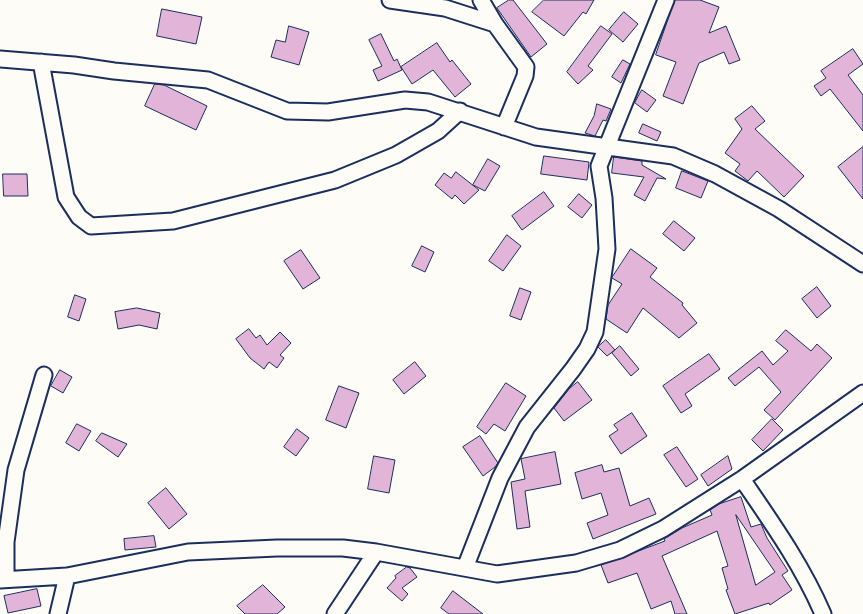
<!DOCTYPE html>
<html>
<head>
<meta charset="utf-8">
<style>
	body { margin:0 }
	canvas { display:block; background:#fdfcf7 }
</style>
</head>
<body>
<canvas width="863" height="614"></canvas>
<script>
const g = document.querySelector('canvas').getContext('2d');
g.lineJoin = 'round';
function paint(path, color) { g.fillStyle = color; g.fill(path, 'evenodd'); }
function strokePath(path, color, width, dash) { g.strokeStyle = color; g.lineWidth = width; g.lineCap = dash ? 'butt' : 'round'; g.setLineDash(dash || []); g.stroke(path); }
const building = new Path2D(`
	M 509,0 L 513,0 L 547,44 L 531,57 L 497,8 Z
	M 544,0 L 594,0 L 586,14 L 583,12 L 564,36 L 532,12 Z
	M 675,0 L 700,0 L 719,7 L 709,33 L 726,26 L 740,60 L 729,64 L 724,52 L 699,63 L 683,104 L 663,96 L 676,62 L 656,55 Z
	M 162,9 L 202,17 L 196,44 L 157,36 Z
	M 624,12 L 638,24 L 623,42 L 609,30 Z
	M 289,26 L 309,32 L 299,65 L 271,57 L 276,40 L 285,42 Z
	M 601,26 L 612,34 L 588,66 L 593,70 L 578,84 L 567,72 Z
	M 381,34 L 394,61 L 397,59 L 402,70 L 378,81 L 373,70 L 382,66 L 369,40 Z
	M 437,43 L 450,62 L 452,60 L 471,84 L 455,97 L 433,70 L 412,84 L 401,67 Z
	M 853,49 L 863,64 L 848,75 L 863,95 L 863,131 L 830,89 L 821,96 L 814,86 L 826,78 L 821,71 Z
	M 623,60 L 630,64 L 621,83 L 612,77 Z
	M 155,84 L 164,85 L 207,106 L 196,130 L 145,106 Z
	M 642,90 L 656,100 L 647,112 L 635,103 Z
	M 597,104 L 611,109 L 606,121 L 603,120 L 595,136 L 585,133 L 594,116 Z
	M 752,106 L 765,121 L 755,129 L 804,176 L 784,197 L 757,171 L 748,181 L 735,171 L 740,164 L 725,153 L 742,129 L 735,119 Z
	M 643,124 L 661,132 L 657,141 L 639,133 Z
	M 863,147 L 863,199 L 838,167 Z
	M 544,156 L 589,162 L 587,180 L 541,174 Z
	M 614,157 L 642,161 L 642,165 L 666,179 L 657,178 L 645,201 L 634,195 L 644,177 L 612,173 Z
	M 488,159 L 500,166 L 485,191 L 473,185 Z
	M 682,171 L 708,181 L 701,198 L 676,188 Z
	M 456,172 L 479,190 L 464,204 L 455,195 L 452,199 L 435,185 L 444,173 L 451,178 Z
	M 3,174 L 27,174 L 28,196 L 4,196 Z
	M 544,192 L 554,206 L 522,230 L 512,216 Z
	M 579,194 L 592,205 L 582,218 L 568,207 Z
	M 674,221 L 695,238 L 684,251 L 663,234 Z
	M 507,235 L 521,246 L 503,271 L 489,261 Z
	M 422,246 L 434,252 L 425,272 L 412,266 Z
	M 631,249 L 657,268 L 650,277 L 683,303 L 682,305 L 697,323 L 679,338 L 643,308 L 627,333 L 606,319 L 608,305 L 622,284 L 612,278 Z
	M 301,250 L 320,278 L 303,289 L 284,261 Z
	M 817,287 L 831,306 L 817,318 L 802,299 Z
	M 520,288 L 531,292 L 521,320 L 510,316 Z
	M 75,295 L 86,299 L 79,321 L 68,317 Z
	M 137,308 L 160,313 L 157,329 L 139,325 L 118,329 L 115,312 Z
	M 249,329 L 256,338 L 260,335 L 267,345 L 280,332 L 291,343 L 280,355 L 284,358 L 277,368 L 269,362 L 264,369 L 250,358 L 236,339 Z
	M 786,330 L 811,351 L 817,344 L 832,358 L 775,420 L 764,410 L 781,392 L 759,367 L 735,386 L 728,378 L 762,351 L 773,365 L 788,351 L 776,341 Z
	M 606,340 L 615,350 L 607,356 L 598,347 Z
	M 620,346 L 639,369 L 631,376 L 612,353 Z
	M 709,354 L 720,369 L 685,394 L 692,406 L 681,413 L 663,386 Z
	M 415,362 L 426,376 L 404,394 L 393,380 Z
	M 60,370 L 72,377 L 63,393 L 51,386 Z
	M 578,382 L 592,400 L 564,421 L 554,408 L 569,389 Z
	M 506,383 L 526,396 L 505,431 L 494,424 L 486,434 L 477,427 Z
	M 339,386 L 359,393 L 346,428 L 326,420 Z
	M 632,413 L 647,436 L 621,454 L 609,436 L 618,430 L 614,425 Z
	M 772,419 L 783,430 L 763,451 L 752,440 Z
	M 77,424 L 91,431 L 79,451 L 66,443 Z
	M 297,429 L 309,438 L 296,456 L 284,447 Z
	M 102,433 L 127,444 L 118,457 L 96,441 Z
	M 480,436 L 498,463 L 495,467 L 483,476 L 463,447 Z
	M 677,447 L 698,479 L 686,487 L 664,455 Z
	M 555,452 L 561,484 L 525,491 L 530,527 L 517,529 L 511,482 L 525,479 L 521,459 Z
	M 374,456 L 395,460 L 389,493 L 368,489 Z
	M 728,456 L 732,469 L 708,486 L 701,475 Z
	M 602,465 L 604,472 L 619,468 L 630,506 L 649,498 L 656,514 L 593,539 L 587,523 L 608,515 L 601,493 L 582,499 L 575,473 Z
	M 166,488 L 187,514 L 169,529 L 148,503 Z
	M 741,497 L 751,527 L 761,524 L 767,538 L 788,571 L 782,575 L 792,590 L 770,605 L 769,603 L 735,614 L 726,590 L 728,589 L 722,568 L 728,566 L 717,531 L 662,556 L 687,614 L 675,614 L 671,601 L 651,609 L 637,573 L 608,583 L 601,565 L 665,541 L 664,539 L 682,528 L 712,515 L 710,510 L 719,504 ZM 736,515 L 775,572 L 756,585 Z
	M 154,536 L 156,547 L 125,550 L 124,539 Z
	M 407,567 L 410,568 L 417,577 L 402,588 L 408,594 L 402,601 L 387,588 L 396,578 L 395,576 Z
	M 263,585 L 285,607 L 277,614 L 245,614 L 237,606 Z
	M 37,589 L 41,606 L 8,613 L 4,596 Z
	M 453,591 L 483,614 L 449,614 L 441,608 Z`);
const street = new Path2D(`
	M 390,0 L 445,8 L 495,24
	M 481,0 L 495,24 L 526,67 L 525,76 L 504,127
	M 0,59 L 74,65 L 114,71 L 208,80 L 287,111 L 328,112 L 405,100 L 428,102 L 536,137 L 673,156 L 715,174 L 779,209 L 863,264
	M 41,62 L 66,197 L 79,217 L 91,226 L 173,221 L 335,180 L 396,155 L 438,131 L 460,111
	M 742,479 C 772,523 802,565 823,614
	M 465,568 L 500,478 L 527,427 L 573,369 L 587,349 L 595,332 L 607,249 L 604,198 L 599,166 L 666,0
	M 6,579 L 6,542 L 16,470 L 44,375
	M 0,580 L 67,576 L 188,552 L 277,548 L 343,548 L 376,552 L 497,574 L 576,563 L 620,550 L 663,529 L 742,479 L 863,393
	M 58,614 L 67,576
	M 335,614 L 376,552`);
paint(building, '#e2b4d7');
strokePath(building, '#1b2f5e', 1);
strokePath(street, '#1b2f5e', 19);
strokePath(street, '#fdfcf7', 15);
</script>
</body>
</html>
